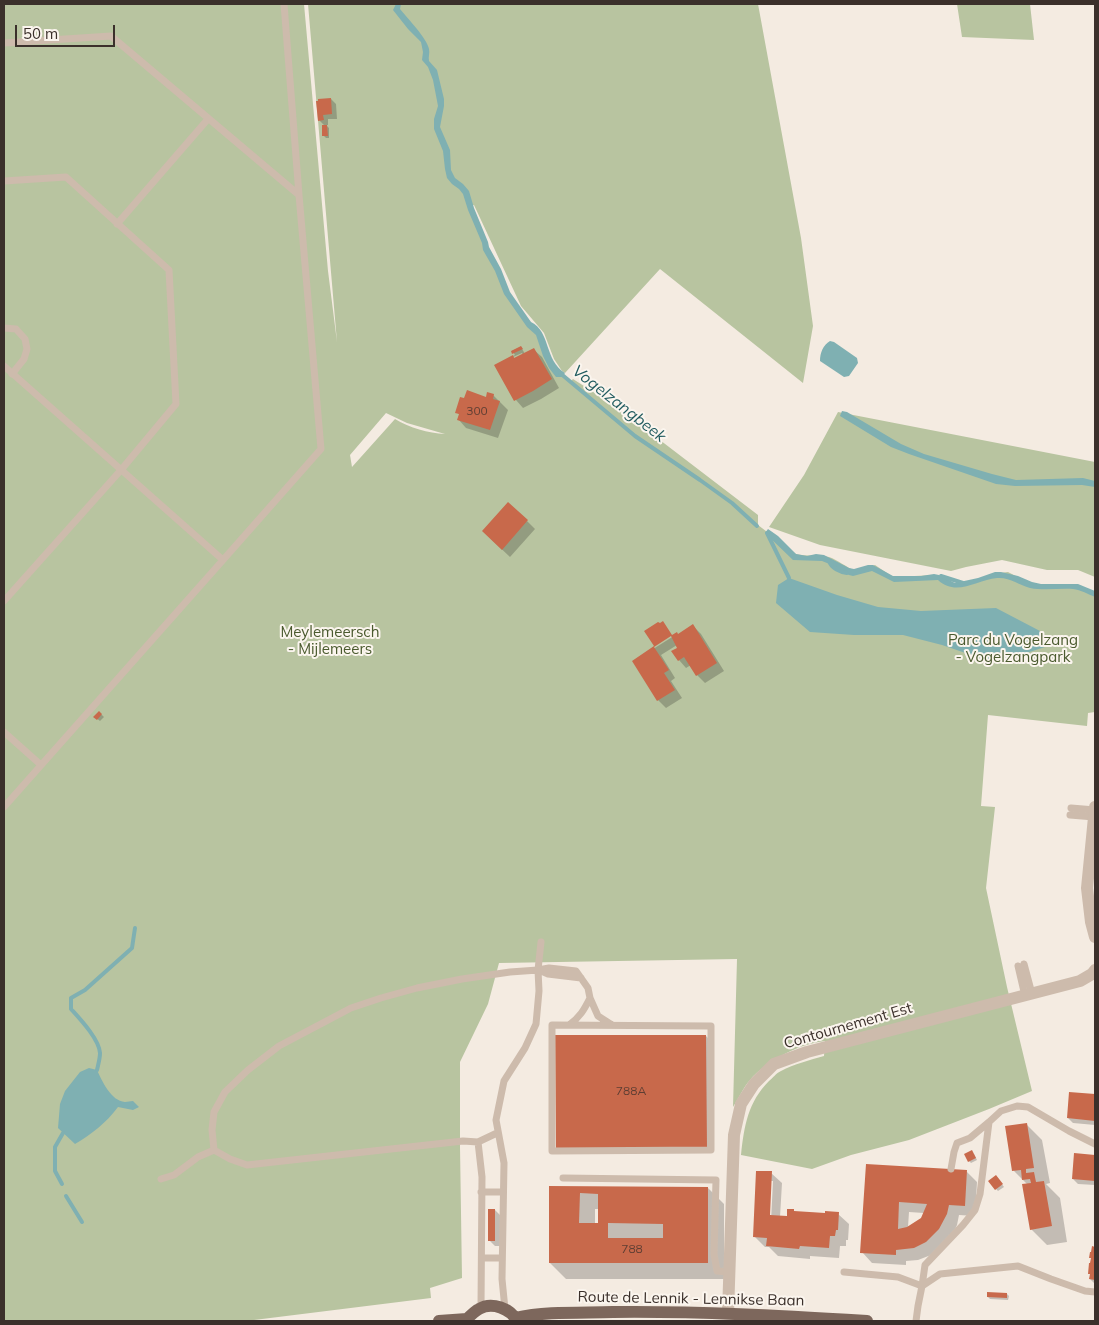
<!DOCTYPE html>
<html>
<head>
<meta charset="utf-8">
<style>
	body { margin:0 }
	#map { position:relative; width:1099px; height:1325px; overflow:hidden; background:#f4ebe1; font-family:Mulish,sans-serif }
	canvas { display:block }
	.frame { position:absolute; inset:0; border:5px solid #3b302b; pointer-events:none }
	.scale { position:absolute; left:15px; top:25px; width:100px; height:22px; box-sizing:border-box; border:2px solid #3b302b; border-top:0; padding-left:6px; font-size:15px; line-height:18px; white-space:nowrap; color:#3b302b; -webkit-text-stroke:4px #fbf5ee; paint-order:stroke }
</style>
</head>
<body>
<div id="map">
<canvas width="1099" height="1325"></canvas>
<div class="frame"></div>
<div class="scale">50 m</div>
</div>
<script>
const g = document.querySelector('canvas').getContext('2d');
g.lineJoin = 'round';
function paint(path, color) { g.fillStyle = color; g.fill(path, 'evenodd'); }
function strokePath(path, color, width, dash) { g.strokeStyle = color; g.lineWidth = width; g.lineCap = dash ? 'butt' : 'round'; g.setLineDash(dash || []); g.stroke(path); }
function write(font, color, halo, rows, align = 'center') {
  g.font = font + ' Mulish,sans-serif'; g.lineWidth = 4; g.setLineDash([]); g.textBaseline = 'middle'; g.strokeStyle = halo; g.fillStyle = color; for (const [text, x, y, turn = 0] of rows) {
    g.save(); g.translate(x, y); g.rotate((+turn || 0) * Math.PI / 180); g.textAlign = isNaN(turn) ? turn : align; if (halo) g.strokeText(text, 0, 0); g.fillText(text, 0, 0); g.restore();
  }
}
const green = new Path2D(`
	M 4,4 L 304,4 L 328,271 L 337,342 L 308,4 L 758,4 L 801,238 L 813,326 L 803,383 L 660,269 L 565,373 L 562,371 L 554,359 L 544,333 L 521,306 L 474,205 L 469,206 L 508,295 L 538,331 L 555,371 L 571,381 L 573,379 L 618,408 L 758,515 L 758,525 L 796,554 C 807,557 818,554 829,557 C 838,560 846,567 855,571 L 875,565 L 893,577 L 936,575 L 952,585 L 981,579 L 991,574 L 1008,572 L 1031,584 L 1050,587 L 1072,584 L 1095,594 L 1095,712 L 1088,713 L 1087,726 L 988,715 L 981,806 L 995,807 L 986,888 L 1007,987 L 1032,1091 L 989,1109 L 909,1140 L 851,1155 L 812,1169 L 741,1155 C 744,1126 748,1102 769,1081 C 773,1078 776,1073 781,1071 C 794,1064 810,1060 824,1056 L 825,1041 C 799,1044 767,1060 750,1080 C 743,1088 739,1098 733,1107 L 737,959 L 499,963 L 488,1004 L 460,1062 L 460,1147 L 462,1278 L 430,1288 L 431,1298 L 246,1321 L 4,1321 ZM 386,413 L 407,423 L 445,434 C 428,433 410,428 395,419 L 352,467 L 350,455 Z
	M 957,4 L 1030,4 L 1034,40 L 962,37 Z
	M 838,412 L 1095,462 L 1095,577 L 1078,570 L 1047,570 L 1002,560 L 966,567 L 951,571 L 820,545 L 769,527 L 804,475 Z`);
const water = new Path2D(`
	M 396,4 L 401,4 L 400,9 C 407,18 427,38 429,49 C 430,53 428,57 429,61 L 437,70 L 444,99 L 444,106 L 440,127 L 450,150 L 451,170 L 455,178 L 463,184 L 469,191 L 474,208 L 488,242 L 489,247 L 501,269 L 510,292 L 531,322 C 551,332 544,360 565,373 L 562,377 L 556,377 L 549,368 L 543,356 L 536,335 L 527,327 L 504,294 L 495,271 L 483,250 L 482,243 L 468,210 L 463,194 L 459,189 L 452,184 L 447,178 L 445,169 L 443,151 L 434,129 L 434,119 L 438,106 L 433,80 L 428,67 L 422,60 L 423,52 L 421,42 L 408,29 L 393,10 Z
	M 830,341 L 834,342 L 857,358 L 858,363 L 849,376 L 844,377 L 820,361 C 820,353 823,345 830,341 Z
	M 842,411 L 847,412 L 901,444 L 924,454 L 992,474 L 1016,480 L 1083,478 L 1095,481 L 1095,487 L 1082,485 L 1015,486 L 996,484 L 909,454 L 891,447 L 840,416 Z
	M 768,529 L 778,536 L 796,554 L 807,556 L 816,554 L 824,555 L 849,568 L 854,569 L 868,565 L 873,565 L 893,576 L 921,576 L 934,574 L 939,575 L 955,583 L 978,578 L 995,572 L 1001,572 L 1018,576 L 1032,582 L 1041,584 L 1078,584 L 1095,591 L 1095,597 C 1088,594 1081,590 1073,589 C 1059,588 1045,591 1030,588 C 1019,585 1010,577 997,578 C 977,580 956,597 938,580 L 894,582 L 872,571 L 853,576 L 849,575 L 832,565 L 822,561 L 793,560 L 765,533 Z
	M 789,578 L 837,595 L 878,607 L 921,611 L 996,608 L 1040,631 L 1045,647 L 1020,655 L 992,662 L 942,645 L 903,635 L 854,635 L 810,632 L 776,603 L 778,585 Z
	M 89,1068 L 97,1070 C 102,1081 111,1101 125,1102 C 128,1102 130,1101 133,1101 L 139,1107 L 133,1110 L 118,1107 C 106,1123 92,1134 75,1144 L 58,1128 L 60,1104 L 65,1091 L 80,1072 Z`);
const shadow = new Path2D(`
	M 331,99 L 336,104 L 337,119 L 328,119 L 328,125 L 326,125 L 329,128 L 329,138 L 326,138 L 324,136 L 325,126 L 319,120 Z
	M 521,347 L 525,354 L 534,350 L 542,357 L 559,388 L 541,399 L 523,408 L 516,400 L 496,365 L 515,355 L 512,351 ZM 522,353 L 523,355 L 515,359 L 513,357 Z
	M 493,395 L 508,410 L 498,438 L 466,428 L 459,420 L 460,415 L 457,412 Z
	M 527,521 L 535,529 L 510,557 L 491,539 Z
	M 693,626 L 701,634 L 724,671 L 705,683 L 697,675 L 691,665 L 686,668 L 679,660 L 679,648 L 677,645 L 661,655 L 675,678 L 671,681 L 682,698 L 666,708 L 658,700 L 634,661 L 677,634 L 678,635 Z
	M 99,712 L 104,717 L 100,721 L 95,717 Z
	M 556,1036 L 706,1036 L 711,1041 L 712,1152 Z
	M 1070,1093 L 1095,1096 L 1095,1125 L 1073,1123 L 1068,1118 Z
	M 1026,1124 L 1042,1140 L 1050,1183 L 1046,1184 L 1060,1198 L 1067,1242 L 1047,1245 L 1031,1229 L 1028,1185 L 1014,1171 Z
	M 974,1154 L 977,1160 L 971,1163 L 969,1161 Z
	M 1076,1155 L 1095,1156 L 1095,1185 L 1078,1184 L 1073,1179 Z
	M 867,1165 L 967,1172 L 977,1182 L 975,1216 L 959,1215 L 957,1225 L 950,1240 L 931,1255 L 918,1260 L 906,1261 L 906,1265 L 872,1263 L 862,1252 ZM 909,1212 L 924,1213 L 921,1219 L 908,1227 Z
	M 771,1173 L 782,1183 L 780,1217 L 788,1218 L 794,1211 L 796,1212 L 838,1214 L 849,1224 L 848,1240 L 846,1240 L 846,1246 L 840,1246 L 839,1258 L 810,1256 L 810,1259 L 778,1256 L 769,1247 L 765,1247 L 754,1236 ZM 770,1181 L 773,1181 L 771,1221 L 768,1221 Z
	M 998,1179 L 1004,1187 L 998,1191 L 996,1189 Z
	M 550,1188 L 708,1188 L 724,1204 L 724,1279 L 566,1279 L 550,1263 ZM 595,1209 L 600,1209 L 600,1224 L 595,1224 Z
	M 495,1210 L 500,1215 L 500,1246 L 495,1246 L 490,1241 Z
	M 1093,1248 L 1095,1248 L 1095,1284 L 1090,1279 L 1091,1275 L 1089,1273 L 1092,1259 L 1090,1257 Z
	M 1007,1294 L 1009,1296 L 1008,1300 L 990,1299 L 988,1297 Z`);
const stream = new Path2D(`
	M 560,373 L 635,436 L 700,480 L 732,503 L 757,526
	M 767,533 L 789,578
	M 829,561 C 831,568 840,572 847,573
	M 941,576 L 963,583
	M 97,1070 C 98,1065 100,1059 100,1053 C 99,1039 80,1019 71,1009 L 71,998 L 85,990 L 132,948 L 135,928
	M 62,1184 L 55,1171 L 55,1147 L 63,1133
	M 66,1196 L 82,1222`);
const building = new Path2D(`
	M 331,98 L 332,114 L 323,115 L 324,120 L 318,121 L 316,101 L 318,101 L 318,99 Z
	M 322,125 L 327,125 L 328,136 L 322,136 Z
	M 521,346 L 523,349 L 512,354 L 511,351 Z
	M 534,348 L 552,379 L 533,391 L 514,401 L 494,365 L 513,355 L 514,358 Z
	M 467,390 L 486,397 L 487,392 L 494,394 L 493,399 L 500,401 L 490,430 L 457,420 L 459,414 L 455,413 L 460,397 L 464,398 Z
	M 508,502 L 528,520 L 502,550 L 482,531 Z
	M 663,621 L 672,635 L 677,632 L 678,634 L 693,624 L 717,663 L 696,676 L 684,657 L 678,661 L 671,651 L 677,648 L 671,636 L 654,647 L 669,670 L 664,673 L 675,690 L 657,701 L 632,661 L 654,646 L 644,631 L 658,622 L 660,623 Z
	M 99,711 L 102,714 L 97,720 L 93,717 Z
	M 555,1035 L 706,1035 L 707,1148 L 556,1149 Z
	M 1069,1092 L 1095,1094 L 1095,1121 L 1067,1118 Z
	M 1027,1123 L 1034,1168 L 1026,1169 L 1026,1173 L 1034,1172 L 1036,1182 L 1044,1181 L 1052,1226 L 1030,1230 L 1022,1184 L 1031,1183 L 1030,1179 L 1022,1180 L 1021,1170 L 1012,1171 L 1005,1126 Z
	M 972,1150 L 976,1158 L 968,1162 L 964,1154 Z
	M 1074,1153 L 1095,1155 L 1095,1181 L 1072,1179 Z
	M 866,1164 L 967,1170 L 965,1206 L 949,1205 L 947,1214 L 939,1229 L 926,1242 L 914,1248 L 896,1250 L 896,1255 L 860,1253 ZM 899,1202 L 927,1204 L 921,1218 L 907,1227 L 898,1229 Z
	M 756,1171 L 772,1171 L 770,1215 L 787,1216 L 787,1209 L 794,1209 L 794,1211 L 825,1213 L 825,1211 L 839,1212 L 838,1230 L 836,1230 L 835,1236 L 830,1236 L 829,1248 L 800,1246 L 799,1249 L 766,1246 L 767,1238 L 753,1237 Z
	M 996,1175 L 1003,1184 L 995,1190 L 988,1181 Z
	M 549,1186 L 708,1187 L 708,1263 L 549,1263 ZM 580,1193 L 598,1194 L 598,1223 L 579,1223 ZM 608,1223 L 663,1224 L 663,1238 L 608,1238 Z
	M 488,1209 L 495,1209 L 495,1241 L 488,1241 Z
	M 1092,1246 L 1095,1247 L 1095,1280 L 1089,1279 L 1090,1274 L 1088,1274 L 1089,1263 L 1090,1263 L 1091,1258 L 1089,1258 L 1090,1252 L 1091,1252 Z
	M 987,1292 L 1007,1293 L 1007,1298 L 987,1297 Z`);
const service = new Path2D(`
	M 284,4 L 299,195
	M 4,43 L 111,36 L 299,195 L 321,449 L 223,560 L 4,366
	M 4,181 L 66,177 L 169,270 L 176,404 L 121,470 L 4,601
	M 117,224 L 208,119
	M 4,328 L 16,329 L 25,339 L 27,349 L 24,359 L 12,374
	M 4,732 L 41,765
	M 4,807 L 223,560
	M 1071,808 L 1095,810
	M 1070,815 L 1094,817
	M 1024,964 L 1032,994
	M 1018,966 L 1025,996
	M 538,970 L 549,968 L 576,971 L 588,988 L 590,998 L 598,1016 L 612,1025
	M 538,970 L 541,942
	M 539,970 L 548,974 L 581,978
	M 552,1025 L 711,1026 L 711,1150 L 552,1151 Z
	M 569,1025 C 580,1017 584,1010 590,998
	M 497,1133 L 478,1142 L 463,1141 L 247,1165 L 230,1159 L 214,1150 L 212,1130 L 214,1112 L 225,1092 L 248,1070 L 279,1046 L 351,1008 L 381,998 L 417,988 L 462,979 L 510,972 L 538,970 L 539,991 L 536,1024 L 525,1048 L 504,1081 L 496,1120 L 504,1163 L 502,1279 L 505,1309
	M 478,1142 L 482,1177 L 481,1307
	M 951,1169 L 954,1152 L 957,1143 L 970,1138 L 989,1122
	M 563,1178 L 716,1180 L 714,1254 L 717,1271 L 729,1272
	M 161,1179 L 174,1175 L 198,1157 L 214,1150
	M 481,1192 L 503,1192
	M 482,1258 L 502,1258
	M 844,1272 L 898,1277 L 922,1286
	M 922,1286 L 940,1274 L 1018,1266 L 1051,1279 L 1085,1291 L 1095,1292
	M 916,1321 L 918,1306 L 922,1286 L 925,1265 L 963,1225 L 975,1210 L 980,1194 L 989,1122 L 1001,1111 L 1017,1106 L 1028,1107 L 1069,1131 L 1095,1144`);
const minor = new Path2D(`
	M 1095,807 L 1087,888 L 1091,922 L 1095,937
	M 728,1313 L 734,1135 L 741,1104 L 754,1084 L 774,1064 L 807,1052 L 1080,981 L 1092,974 L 1095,970`);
const primary = new Path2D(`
	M 515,1318 C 547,1311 581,1313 613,1312 C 698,1311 783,1316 867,1321
	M 439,1321 L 467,1319
	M 466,1321 L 467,1319 C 471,1315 475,1311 479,1309 C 492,1301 511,1309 517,1321`);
const numberNames = [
	["300",477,411],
	["788A",631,1091],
	["788",632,1249]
];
const parkNames = [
	["Meylemeersch",330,632],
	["- Mijlemeers",330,649],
	["Parc du Vogelzang",1013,640],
	["- Vogelzangpark",1013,657]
];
const streetNames = [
	["Contournement Est",848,1026,-16],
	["Route de Lennik - Lennikse Baan",691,1299,1]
];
const waterNames = [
	["Vogelzangbeek",619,404,38]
];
paint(green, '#b8c4a0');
paint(water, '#7fb0b2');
paint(shadow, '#0003');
strokePath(stream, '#7fb0b2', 4);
paint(building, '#c8694b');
strokePath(service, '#cdbbac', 7);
strokePath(minor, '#cdbbac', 12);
strokePath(primary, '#7d675c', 12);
write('12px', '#5e3e33', null, numberNames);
write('15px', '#4a5a2e', '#fbf5ee', parkNames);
write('15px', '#3b302b', '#fbf5ee', streetNames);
write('italic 16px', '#1f5a5e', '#fbf5ee', waterNames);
</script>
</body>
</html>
